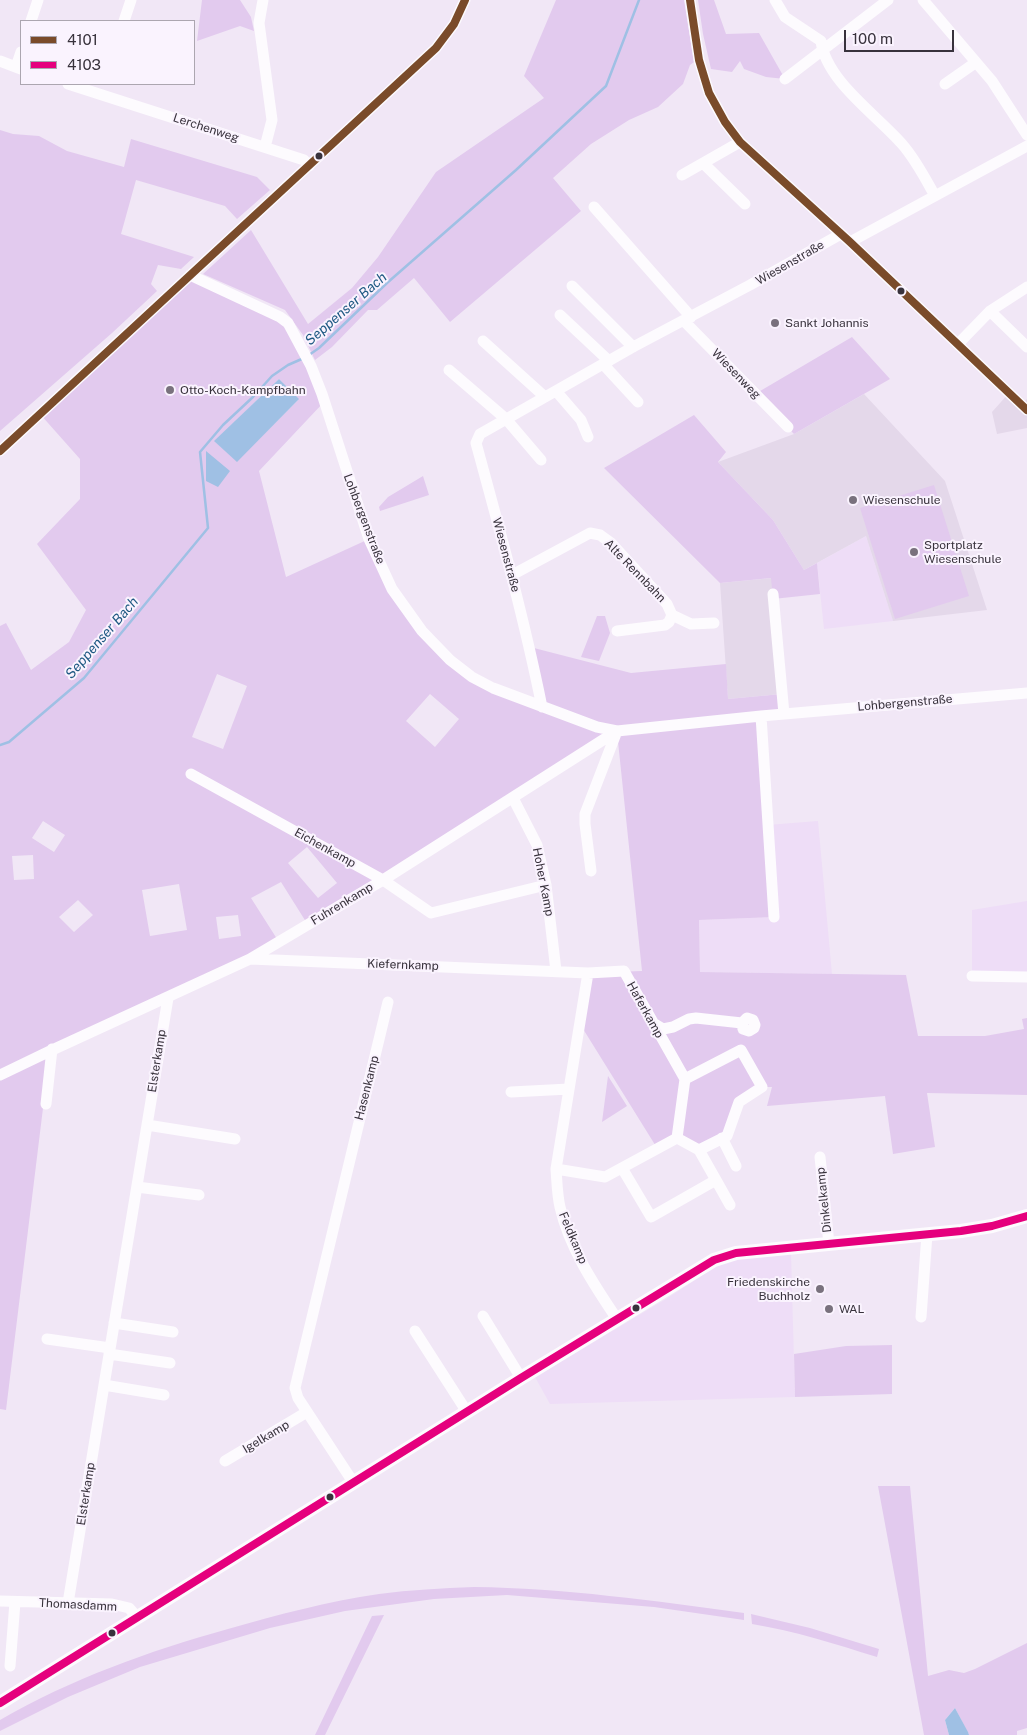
<!DOCTYPE html>
<html>
<head>
<meta charset="utf-8">
<style>
	body { margin:0 }
	#map { position:relative; width:1027px; height:1735px; overflow:hidden; background:#f1e7f6; font-family:"Public Sans",sans-serif }
	canvas { display:block }
	.legend { position:absolute; left:20px; top:20px; width:175px; height:65px; box-sizing:border-box; background:#faf3fe; border:1px solid #aca6b0; margin:0; padding:6px 9px; list-style:none; font-size:15px; color:#38323c }
	.legend li { display:flex; align-items:center; gap:10px; height:25px }
	.legend b { width:25px; border:1px solid #aca6b0 }
	.scale { position:absolute; left:844px; top:30px; width:110px; height:22px; box-sizing:border-box; border:2px solid #38323c; border-top:0; padding-left:6px; font-size:15px; line-height:18px; white-space:nowrap; color:#38323c; -webkit-text-stroke:4px #faf3fe; paint-order:stroke }
</style>
</head>
<body>
<div id="map">
<canvas width="1027" height="1735"></canvas>
<ul class="legend">
<li><b style="height:6px;background:#7a4b2a"></b>4101</li>
<li><b style="height:6px;background:#e5007d"></b>4103</li>
</ul>
<div class="scale">100 m</div>
</div>
<script>
const g = document.querySelector('canvas').getContext('2d');
g.lineJoin = 'round';
function paint(path, color) { g.fillStyle = color; g.fill(path, 'evenodd'); }
function strokePath(path, color, width, dash) { g.strokeStyle = color; g.lineWidth = width; g.lineCap = dash ? 'butt' : 'round'; g.setLineDash(dash || []); g.stroke(path); }
function write(font, color, halo, rows, align = 'center') {
  g.font = font + ' "Public Sans",sans-serif'; g.lineWidth = 4; g.setLineDash([]); g.textBaseline = 'middle'; g.strokeStyle = halo; g.fillStyle = color; for (const [text, x, y, turn = 0] of rows) {
    g.save(); g.translate(x, y); g.rotate((+turn || 0) * Math.PI / 180); g.textAlign = isNaN(turn) ? turn : align; if (halo) g.strokeText(text, 0, 0); g.fillText(text, 0, 0); g.restore();
  }
}
const built = new Path2D(`
	M 866,536 L 893,621 L 824,629 L 817,563 Z
	M 818,821 L 832,974 L 700,972 L 699,920 L 774,917 L 768,825 Z
	M 1027,901 L 1027,972 L 972,973 L 972,910 Z
	M 791,1253 L 795,1397 L 550,1404 L 535,1377 L 666,1299 L 715,1267 L 731,1260 Z`);
const education = new Path2D(`
	M 1009,393 L 1021,405 L 1027,399 L 1027,428 L 997,434 L 992,412 Z
	M 864,394 L 945,481 L 987,610 L 893,621 L 866,536 L 804,570 L 773,520 L 718,462 L 794,434 Z
	M 772,578 L 782,694 L 728,699 L 720,583 Z`);
const green = new Path2D(`
	M 202,0 L 240,0 L 251,17 L 254,31 L 240,26 L 197,41 Z
	M 556,0 L 684,0 L 694,62 L 690,65 L 683,84 L 658,107 L 629,120 L 591,144 L 553,178 L 581,211 L 450,322 L 414,278 L 377,310 L 368,310 L 332,347 L 315,360 L 303,335 L 285,310 L 203,274 L 251,230 L 308,324 L 352,288 L 378,257 L 436,172 L 544,98 L 524,76 Z
	M 698,0 L 714,0 L 726,34 L 759,33 L 785,79 L 766,77 L 744,69 L 740,61 L 732,72 L 711,69 L 703,34 Z
	M 0,130 L 13,134 L 39,136 L 67,151 L 124,167 L 131,139 L 257,177 L 270,190 L 237,219 L 225,206 L 136,180 L 121,234 L 194,257 L 181,269 L 158,265 L 151,284 L 157,291 L 112,333 L 0,431 Z
	M 190,275 L 280,317 L 324,402 L 259,471 L 286,577 L 369,539 L 392,589 L 450,660 L 541,707 L 530,647 L 631,673 L 726,664 L 728,699 L 782,694 L 784,714 L 762,716 L 774,917 L 699,920 L 700,972 L 906,975 L 918,1036 L 985,1036 L 1024,1029 L 1022,1019 L 1027,1018 L 1027,1095 L 927,1093 L 935,1147 L 893,1154 L 885,1096 L 767,1106 L 772,1087 L 762,1087 L 739,1102 L 727,1136 L 699,1150 L 677,1138 L 657,1148 L 580,1024 L 588,973 L 642,971 L 617,732 L 308,925 L 281,882 L 251,898 L 279,942 L 50,1051 L 6,1410 L 0,1409 L 0,626 L 6,623 L 31,670 L 69,642 L 86,610 L 37,544 L 80,499 L 80,459 L 40,414 ZM 279,379 L 298,400 L 237,461 L 215,441 ZM 217,674 L 247,686 L 223,749 L 192,737 ZM 430,694 L 459,719 L 435,747 L 406,721 ZM 43,821 L 65,835 L 54,852 L 32,838 ZM 307,847 L 337,883 L 318,898 L 288,863 ZM 33,855 L 34,879 L 14,880 L 12,856 ZM 179,884 L 187,930 L 150,936 L 142,890 ZM 78,900 L 93,915 L 74,932 L 59,917 ZM 238,915 L 241,936 L 219,939 L 216,917 Z
	M 852,337 L 890,379 L 794,434 L 755,394 Z
	M 694,415 L 726,452 L 718,462 L 773,520 L 804,570 L 817,563 L 820,594 L 773,599 L 771,578 L 720,583 L 604,468 Z
	M 423,476 L 429,495 L 380,511 L 379,507 L 388,497 Z
	M 934,485 L 969,596 L 895,619 L 860,508 Z
	M 597,616 L 605,616 L 610,633 L 599,661 L 581,657 Z
	M 608,1076 L 627,1106 L 602,1122 Z
	M 892,1345 L 892,1394 L 795,1397 L 794,1354 L 846,1346 Z
	M 878,1486 L 910,1486 L 928,1676 L 949,1670 L 964,1673 L 975,1669 L 1027,1643 L 1027,1728 L 1017,1731 L 1017,1735 L 969,1735 L 955,1708 L 945,1720 L 949,1735 L 924,1735 Z
	M 474,1587 C 563,1588 656,1601 744,1613 L 744,1620 L 654,1607 L 507,1595 L 434,1599 L 345,1611 L 270,1628 L 140,1667 L 68,1697 L 0,1731 L 0,1720 C 71,1679 149,1651 228,1629 C 278,1615 328,1601 379,1594 C 410,1590 442,1588 474,1587 Z
	M 751,1614 L 810,1628 L 879,1649 L 877,1657 C 835,1644 795,1631 752,1624 Z
	M 384,1615 L 325,1735 L 315,1735 L 372,1616 Z`);
const water = new Path2D(`
	M 279,379 L 299,399 L 237,462 L 214,441 Z
	M 206,451 L 230,471 L 218,487 L 206,481 Z
	M 955,1708 L 968,1732 L 969,1735 L 949,1735 L 945,1720 Z`);
const stream = new Path2D(`
	M 309,355 L 319,348 L 387,283 L 516,170 L 606,86 L 639,0
	M 0,745 L 9,742 L 84,678 L 208,528 L 200,452 L 223,425 L 253,397 L 272,376 L 288,365 L 304,358`);
const minor = new Path2D(`
	M 263,0 L 259,23 L 272,120 L 265,147
	M 690,0 L 699,60 L 709,93 L 725,122 L 740,142 L 850,242 L 1027,410
	M 775,0 L 785,17 L 821,41 C 826,81 877,115 902,144 C 916,160 925,178 935,196
	M 923,0 L 992,81 L 1027,135
	M 31,21 L 38,0
	M 124,21 L 131,0
	M 0,61 L 21,69
	M 16,67 L 21,52
	M 785,79 L 888,0
	M 68,84 L 304,160 L 309,166
	M 945,84 L 975,63
	M 703,163 L 745,204
	M 682,175 L 740,142
	M 594,207 L 691,317
	M 850,242 L 1027,146
	M 190,275 L 280,317 L 288,323 L 311,366 L 322,394 L 369,539 L 392,589 L 422,631 L 450,660 L 472,677 L 493,688 L 597,727 L 617,731 L 761,716 L 1027,693
	M 572,286 L 633,347
	M 990,311 L 1027,347
	M 560,315 L 609,361
	M 684,321 L 788,427
	M 483,341 L 545,397
	M 958,344 L 990,311 L 1027,287
	M 603,364 L 638,402
	M 449,370 L 506,419 L 541,460
	M 556,391 L 581,420 L 588,437
	M 0,451 L 436,48 L 454,24 L 465,0
	M 512,575 L 590,533 L 600,535 L 611,543 L 667,604 L 672,615 L 669,622 L 665,625 L 617,631
	M 773,594 L 784,714
	M 672,615 L 691,624 L 714,623
	M 542,707 C 524,618 500,531 476,443 L 480,434 L 633,347 L 750,285 L 841,234
	M 761,716 L 774,917
	M 191,774 L 383,880 L 431,913 L 546,885
	M 513,798 L 537,845 L 546,885 L 556,971
	M 591,871 L 585,824 L 585,814 L 617,731
	M 250,959 L 588,973 L 624,971 L 685,1079
	M 588,973 L 556,1169 C 557,1181 557,1194 560,1207 C 569,1247 594,1285 617,1319
	M 972,976 L 1027,977
	M 653,1023 L 663,1029 L 673,1027 L 689,1019 L 696,1018 L 742,1023 L 747,1018 L 753,1020 L 755,1025 L 754,1028 L 749,1031 L 743,1029 L 742,1023
	M 0,1075 L 50,1051 L 250,959 L 383,880 L 617,731
	M 511,1092 L 569,1089
	M 46,1104 L 52,1049
	M 147,1125 L 235,1139
	M 677,1138 L 699,1150 L 727,1136 L 739,1102 L 762,1087 L 741,1050 L 685,1079
	M 722,1138 L 736,1166
	M 820,1157 L 829,1244
	M 622,1168 L 651,1217 L 716,1180 L 699,1150
	M 556,1169 L 605,1177 L 677,1138 L 685,1079
	M 716,1180 L 730,1205
	M 137,1187 L 199,1195
	M 483,1316 L 521,1378
	M 921,1317 L 927,1234
	M 114,1323 L 173,1332
	M 415,1331 L 467,1412
	M 47,1339 L 110,1348
	M 109,1354 L 170,1363
	M 104,1385 L 164,1395
	M 225,1461 L 307,1412
	M 353,1482 L 298,1398 L 295,1388 L 388,1002
	M 0,1601 L 112,1604 L 129,1608 L 137,1617
	M 68,1603 L 168,998
	M 10,1666 L 15,1602`);
const major = new Path2D(`
	M 0,1703 L 521,1378 L 714,1260 L 736,1253 L 961,1231 L 992,1226 L 1027,1216`);
const bus1 = new Path2D(`
	M 690,0 L 699,60 L 709,93 L 725,122 L 740,142 L 850,242 L 1027,410
	M 0,451 L 436,48 L 454,24 L 465,0`);
const bus2 = new Path2D(`
	M 0,1703 L 521,1378 L 714,1260 L 736,1253 L 961,1231 L 992,1226 L 1027,1216`);
const markers = [
	[319,156,4.5,"#38323c"],
	[901,291,4.5,"#38323c"],
	[775,323,5,"#79717d"],
	[170,390,5,"#79717d"],
	[853,500,5,"#79717d"],
	[914,552,5,"#79717d"],
	[820,1289,5,"#79717d"],
	[636,1308,4.5,"#38323c"],
	[829,1309,5,"#79717d"],
	[330,1497,4.5,"#38323c"],
	[112,1633,4.5,"#38323c"]
];
const streetNames = [
	["Lerchenweg",206,128,18],
	["Wiesenstraße",790,263,-30],
	["Wiesenweg",736,374,46],
	["Lohbergenstraße",364,519,69],
	["Wiesenstraße",506,555,75],
	["Alte Rennbahn",635,571,46],
	["Lohbergenstraße",905,703,-5],
	["Eichenkamp",325,848,29],
	["Hoher Kamp",543,882,79],
	["Fuhrenkamp",342,904,-31],
	["Kiefernkamp",403,965,2],
	["Haferkamp",645,1010,61],
	["Elsterkamp",157,1061,-81],
	["Hasenkamp",367,1088,-76],
	["Dinkelkamp",824,1200,-96],
	["Feldkamp",573,1238,67],
	["Igelkamp",266,1437,-31],
	["Elsterkamp",86,1494,-81],
	["Thomasdamm",78,1605,3]
];
const poiNames = [
	["Sankt Johannis",785,323],
	["Otto-Koch-Kampfbahn",180,390],
	["Wiesenschule",863,500],
	["Sportplatz",924,545],
	["Wiesenschule",924,559],
	["Friedenskirche",810,1282,"right"],
	["Buchholz",810,1296,"right"],
	["WAL",839,1309]
];
const waterNames = [
	["Seppenser Bach",346,309,-41],
	["Seppenser Bach",102,638,-49]
];
paint(built, '#eeddf7');
paint(education, '#e4d8ea');
paint(green, '#e2caee');
paint(water, '#9fc0e4');
strokePath(stream, '#9fc0e4', 2.5);
strokePath(minor, '#fdfbfe', 11);
strokePath(major, '#fdfbfe', 14);
strokePath(bus1, '#7a4b2a', 8);
strokePath(bus2, '#e5007d', 8);
for (const [x, y, r, color] of markers) { const dot = new Path2D(); dot.arc(x, y, r, 0, 2 * Math.PI); g.fillStyle = color; g.fill(dot); strokePath(dot, '#faf3fe', 2); }
write('12px', '#38323c', '#faf3fe', streetNames);
write('12px', '#38323c', '#faf3fe', poiNames, 'left');
write('italic 14px', '#1f5983', '#faf3fe', waterNames);
</script>
</body>
</html>
